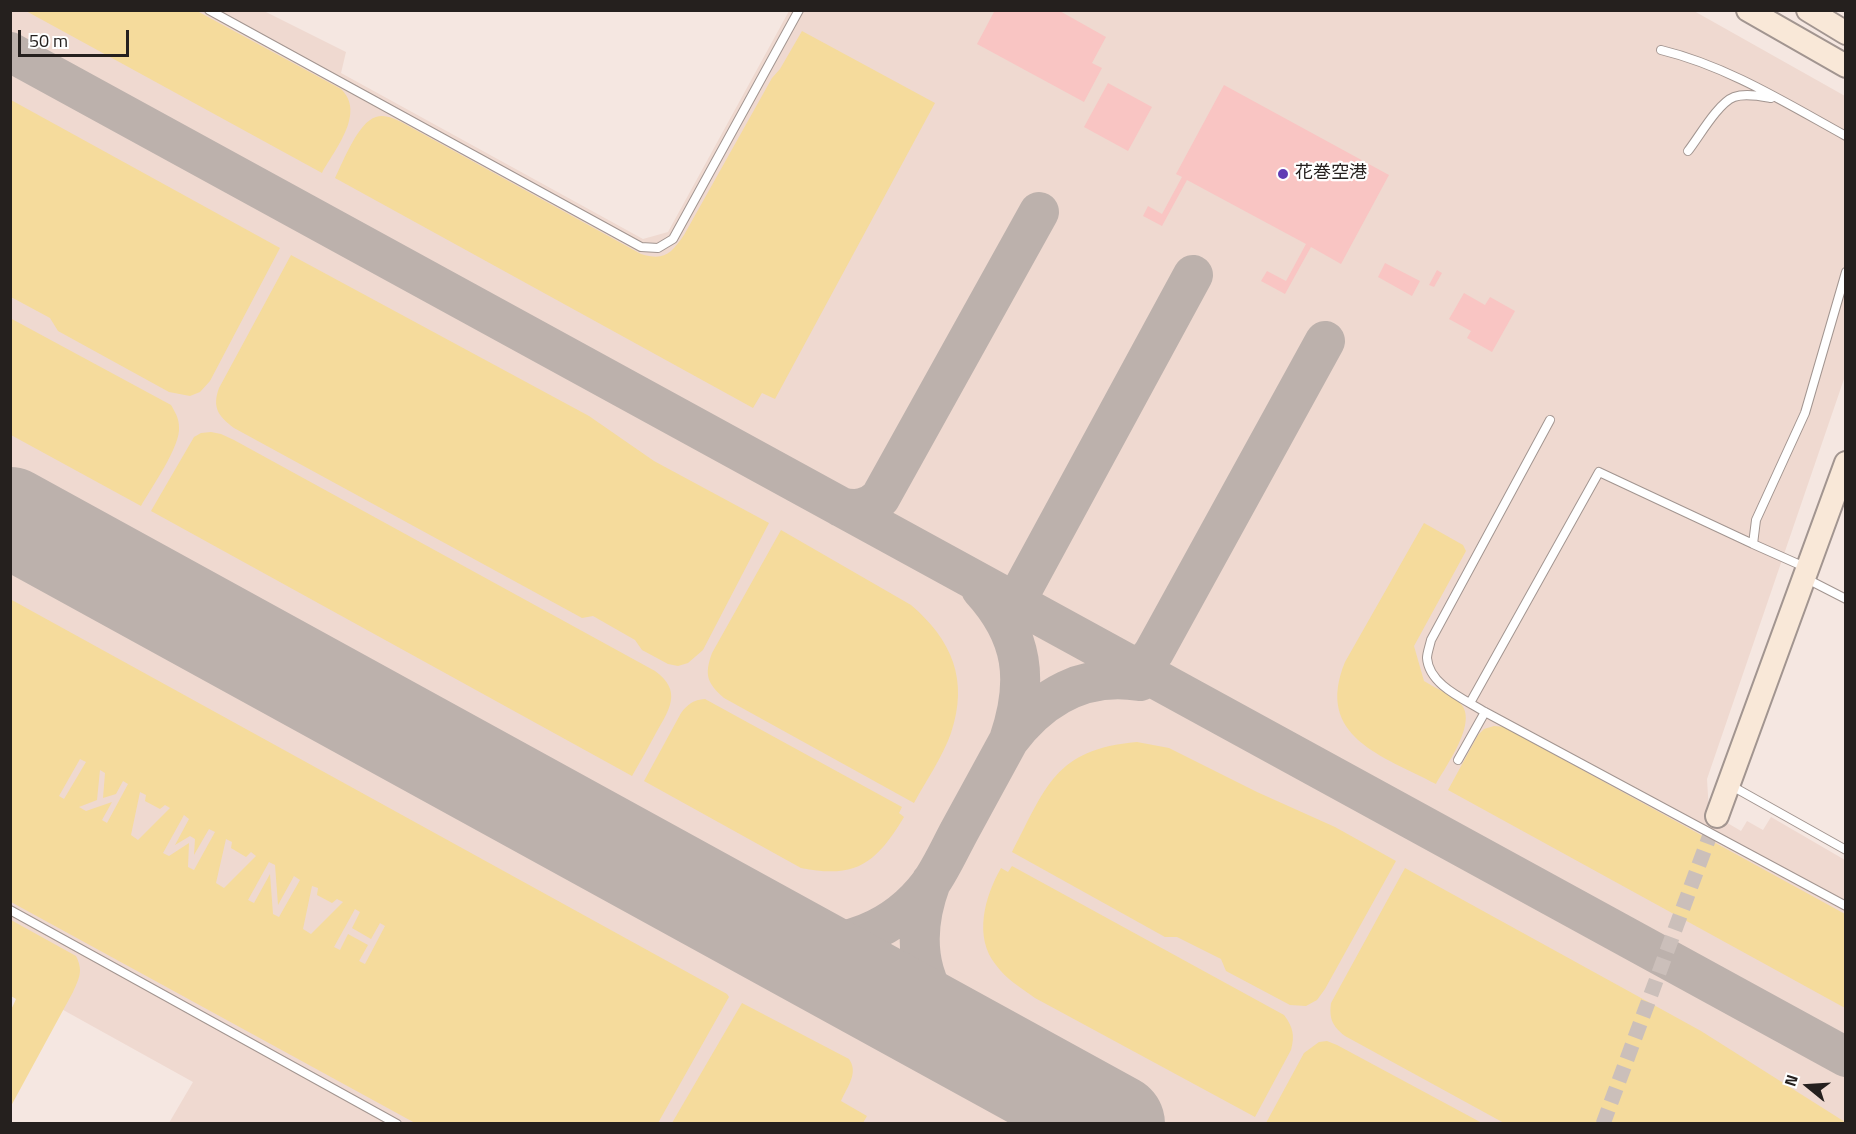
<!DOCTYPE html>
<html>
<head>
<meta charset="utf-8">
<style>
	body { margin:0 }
	#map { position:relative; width:1856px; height:1134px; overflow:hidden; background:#f5e7e1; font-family:"Titillium Web",sans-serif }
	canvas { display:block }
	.frame { position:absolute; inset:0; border:12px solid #25201e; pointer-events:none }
	.north { position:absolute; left:1778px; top:1056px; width:60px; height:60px; -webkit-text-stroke:4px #fff; paint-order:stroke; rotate:288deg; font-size:16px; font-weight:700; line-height:24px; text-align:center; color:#25201e }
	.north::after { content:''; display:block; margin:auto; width:21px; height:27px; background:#25201e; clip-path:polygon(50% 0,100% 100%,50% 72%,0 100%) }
	.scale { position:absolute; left:18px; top:30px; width:111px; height:27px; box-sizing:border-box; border:3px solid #25201e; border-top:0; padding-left:8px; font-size:18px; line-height:21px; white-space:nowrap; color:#25201e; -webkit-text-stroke:4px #fff; paint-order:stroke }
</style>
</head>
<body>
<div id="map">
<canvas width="1856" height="1134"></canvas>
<div class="frame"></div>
<div class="north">N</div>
<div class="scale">50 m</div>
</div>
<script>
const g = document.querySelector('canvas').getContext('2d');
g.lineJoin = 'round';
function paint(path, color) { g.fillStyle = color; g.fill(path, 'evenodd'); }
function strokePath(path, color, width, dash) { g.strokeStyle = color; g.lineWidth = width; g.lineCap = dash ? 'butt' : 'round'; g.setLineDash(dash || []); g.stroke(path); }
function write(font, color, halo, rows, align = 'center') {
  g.font = font + ' "Titillium Web","Noto Sans JP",sans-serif'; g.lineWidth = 4.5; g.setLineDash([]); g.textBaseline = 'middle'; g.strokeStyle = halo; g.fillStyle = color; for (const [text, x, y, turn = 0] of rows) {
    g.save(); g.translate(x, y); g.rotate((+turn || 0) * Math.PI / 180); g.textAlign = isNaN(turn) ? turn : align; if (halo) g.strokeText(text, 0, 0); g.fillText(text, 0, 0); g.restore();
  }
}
const built = new Path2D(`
	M 11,11 L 264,11 L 346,52 L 341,73 L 643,239 L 668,232 L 789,11 L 1694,11 L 1845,96 L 1845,376 L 1707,779 L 1709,812 L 1741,831 L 1747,821 L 1763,830 L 1771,817 L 1845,860 L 1845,1123 L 169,1123 L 193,1082 L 11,981 Z`);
const green = new Path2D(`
	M 26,11 L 197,11 L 341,89 C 366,113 335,149 322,173 Z
	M 802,31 L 935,103 L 775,399 L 762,393 L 753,408 L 335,178 C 343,162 358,122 376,117 C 385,114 395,119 403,123 L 641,254 C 664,261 671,254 684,235 L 772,78 L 780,69 Z
	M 11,100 L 280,248 L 210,381 L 200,392 L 190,396 L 169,392 L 58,331 L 50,318 L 11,297 Z
	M 291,255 L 589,416 L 654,461 L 769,523 L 703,650 L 688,663 L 678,666 L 668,664 L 642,650 L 635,640 L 593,616 L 582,618 L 234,428 C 218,416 212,407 219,388 Z
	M 10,318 L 171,405 C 175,412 179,418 179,427 C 181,446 151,488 141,506 L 11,435 Z
	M 211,432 L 221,434 L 234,440 L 655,671 C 683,691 669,710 656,733 C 648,748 640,762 632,776 L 151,511 L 194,437 L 201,433 Z
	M 1424,523 L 1463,545 L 1466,551 L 1414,646 L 1424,681 C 1435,688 1450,694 1460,703 C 1479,721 1446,766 1436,784 C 1383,756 1314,737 1345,662 Z
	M 781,530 L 911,605 C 952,640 969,680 951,733 C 943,756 926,781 914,803 L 724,698 C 707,683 704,675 712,653 Z
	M 10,599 L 727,994 L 729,997 L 658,1123 L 415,1123 L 11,902 ZM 80,759 L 86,762 L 64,799 L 59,796 ZM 100,770 L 105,773 L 103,798 L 116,794 L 123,781 L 128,784 L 107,823 L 102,820 L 112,802 L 86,811 L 79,807 L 97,800 ZM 140,792 L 146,795 L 145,801 L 160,809 L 165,805 L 170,808 L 138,840 L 131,835 ZM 184,815 L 189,819 L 175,845 L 190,836 L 195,839 L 194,855 L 209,829 L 215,832 L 194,870 L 188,867 L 189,843 L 169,856 L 163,853 ZM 226,839 L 232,842 L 231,848 L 246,857 L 251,852 L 256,856 L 224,888 L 216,883 ZM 269,862 L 275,865 L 278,905 L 294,876 L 300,880 L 279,917 L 273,914 L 270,874 L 254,903 L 248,900 ZM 312,886 L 318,888 L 317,895 L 332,903 L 337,899 L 343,902 L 311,934 L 303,929 ZM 355,909 L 360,912 L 352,928 L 371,939 L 380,923 L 385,926 L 365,964 L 359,961 L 368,945 L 348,934 L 340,950 L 334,947 Z
	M 705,699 L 902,807 L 899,813 L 904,817 C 876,863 857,879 801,868 L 644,781 L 681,713 C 688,704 693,700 705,699 Z
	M 1494,726 L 1504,727 L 1845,914 L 1845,1008 L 1448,790 L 1478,735 L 1484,729 Z
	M 1137,742 L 1169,748 L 1257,792 L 1335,827 L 1396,861 L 1325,989 L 1317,1000 L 1306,1006 L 1290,1005 L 1226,971 L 1221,959 L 1177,937 L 1165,937 L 1012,852 C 1046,787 1055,749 1137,742 Z
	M 1012,866 L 1284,1015 C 1293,1027 1295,1035 1291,1050 L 1255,1117 L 1035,998 C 1021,988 1006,979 996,965 C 973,937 985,896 1001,868 L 1008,872 Z
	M 1405,868 L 1701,1031 L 1845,1122 L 1845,1123 L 1504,1123 L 1345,1036 C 1332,1026 1329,1018 1331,1003 Z
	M 11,920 L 76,956 C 83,970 80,977 73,992 L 11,1106 L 11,1010 L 16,999 L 11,996 Z
	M 742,1003 L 849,1059 C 859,1073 847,1087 841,1101 L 867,1116 L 863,1123 L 672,1123 Z
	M 1327,1041 L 1337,1045 L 1482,1123 L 1266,1123 L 1304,1053 L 1319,1042 Z`);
const taxiway = new Path2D(`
	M 10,52 L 1846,1057
	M 841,507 C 856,511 868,509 880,498 L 1039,212
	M 1013,629 L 1013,609 L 1015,603 L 1193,275
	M 1115,678 C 1132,673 1144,667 1154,652 L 1325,341
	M 1009,740 C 1042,696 1085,672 1140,681
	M 931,882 C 906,949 923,998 974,1046
	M 760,929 C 768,932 777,936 785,939 C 841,954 897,928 930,884 C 942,867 951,846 961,828 C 977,799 993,769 1009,740 C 1029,681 1024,636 981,589`);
const runway = new Path2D(`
	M 10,517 L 1115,1124`);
const building = new Path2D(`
	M 995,10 L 1058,10 L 1106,37 L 1092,63 L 1102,68 L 1084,102 L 977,44 Z
	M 1108,83 L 1152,107 L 1128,151 L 1084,127 Z
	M 1224,85 L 1389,175 L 1341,264 L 1311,247 L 1285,294 L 1261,281 L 1267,271 L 1286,281 L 1306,244 L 1187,180 L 1162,226 L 1143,216 L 1148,206 L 1162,214 L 1182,177 L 1176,174 Z
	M 1385,263 L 1420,281 L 1412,296 L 1378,277 Z
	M 1437,270 L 1442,273 L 1434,287 L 1429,285 Z
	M 1464,293 L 1485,305 L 1490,297 L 1515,311 L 1492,352 L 1467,338 L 1471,331 L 1449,319 Z`);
const streetTunnel = new Path2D(`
	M 1603,1124 L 1717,816`);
const lane = new Path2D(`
	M 209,10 L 641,247 L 658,248 L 673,239 L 799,10
	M 1661,50 C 1727,66 1786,103 1846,136
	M 1688,151 C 1699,137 1718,103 1734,97 C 1745,93 1760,96 1771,98
	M 1550,420 L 1431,640 C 1430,645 1427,653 1427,658 C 1429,685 1464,699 1485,712 L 1846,906
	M 1753,544 L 1807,568
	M 1805,578 L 1846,599
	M 1470,703 L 1599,472 L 1753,544 L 1756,520 L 1805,413 L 1846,272
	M 1458,760 L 1485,712
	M 1730,785 L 1846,850
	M 10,910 L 397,1124`);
const secondary = new Path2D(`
	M 1748,10 L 1846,66
	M 1808,10 L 1846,33
	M 1717,816 L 1846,463`);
const markers = [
	[1283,174,6,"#603cb4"]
];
const poiNames = [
	["花巻空港",1295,174]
];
paint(built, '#efd9d0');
paint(green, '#f5db9c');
strokePath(taxiway, '#bcb1ac', 40);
strokePath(runway, '#bcb1ac', 100);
paint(building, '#f9c5c3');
strokePath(streetTunnel, '#cbbfba', 15, [15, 8]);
strokePath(lane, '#a29590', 10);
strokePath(secondary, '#a29590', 26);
strokePath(lane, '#fff', 8);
strokePath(secondary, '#f9e8d8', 22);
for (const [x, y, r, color] of markers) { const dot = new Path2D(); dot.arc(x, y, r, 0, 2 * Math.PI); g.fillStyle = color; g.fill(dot); strokePath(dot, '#fff', 2); }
write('18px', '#25201e', '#fff', poiNames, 'left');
</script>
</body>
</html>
